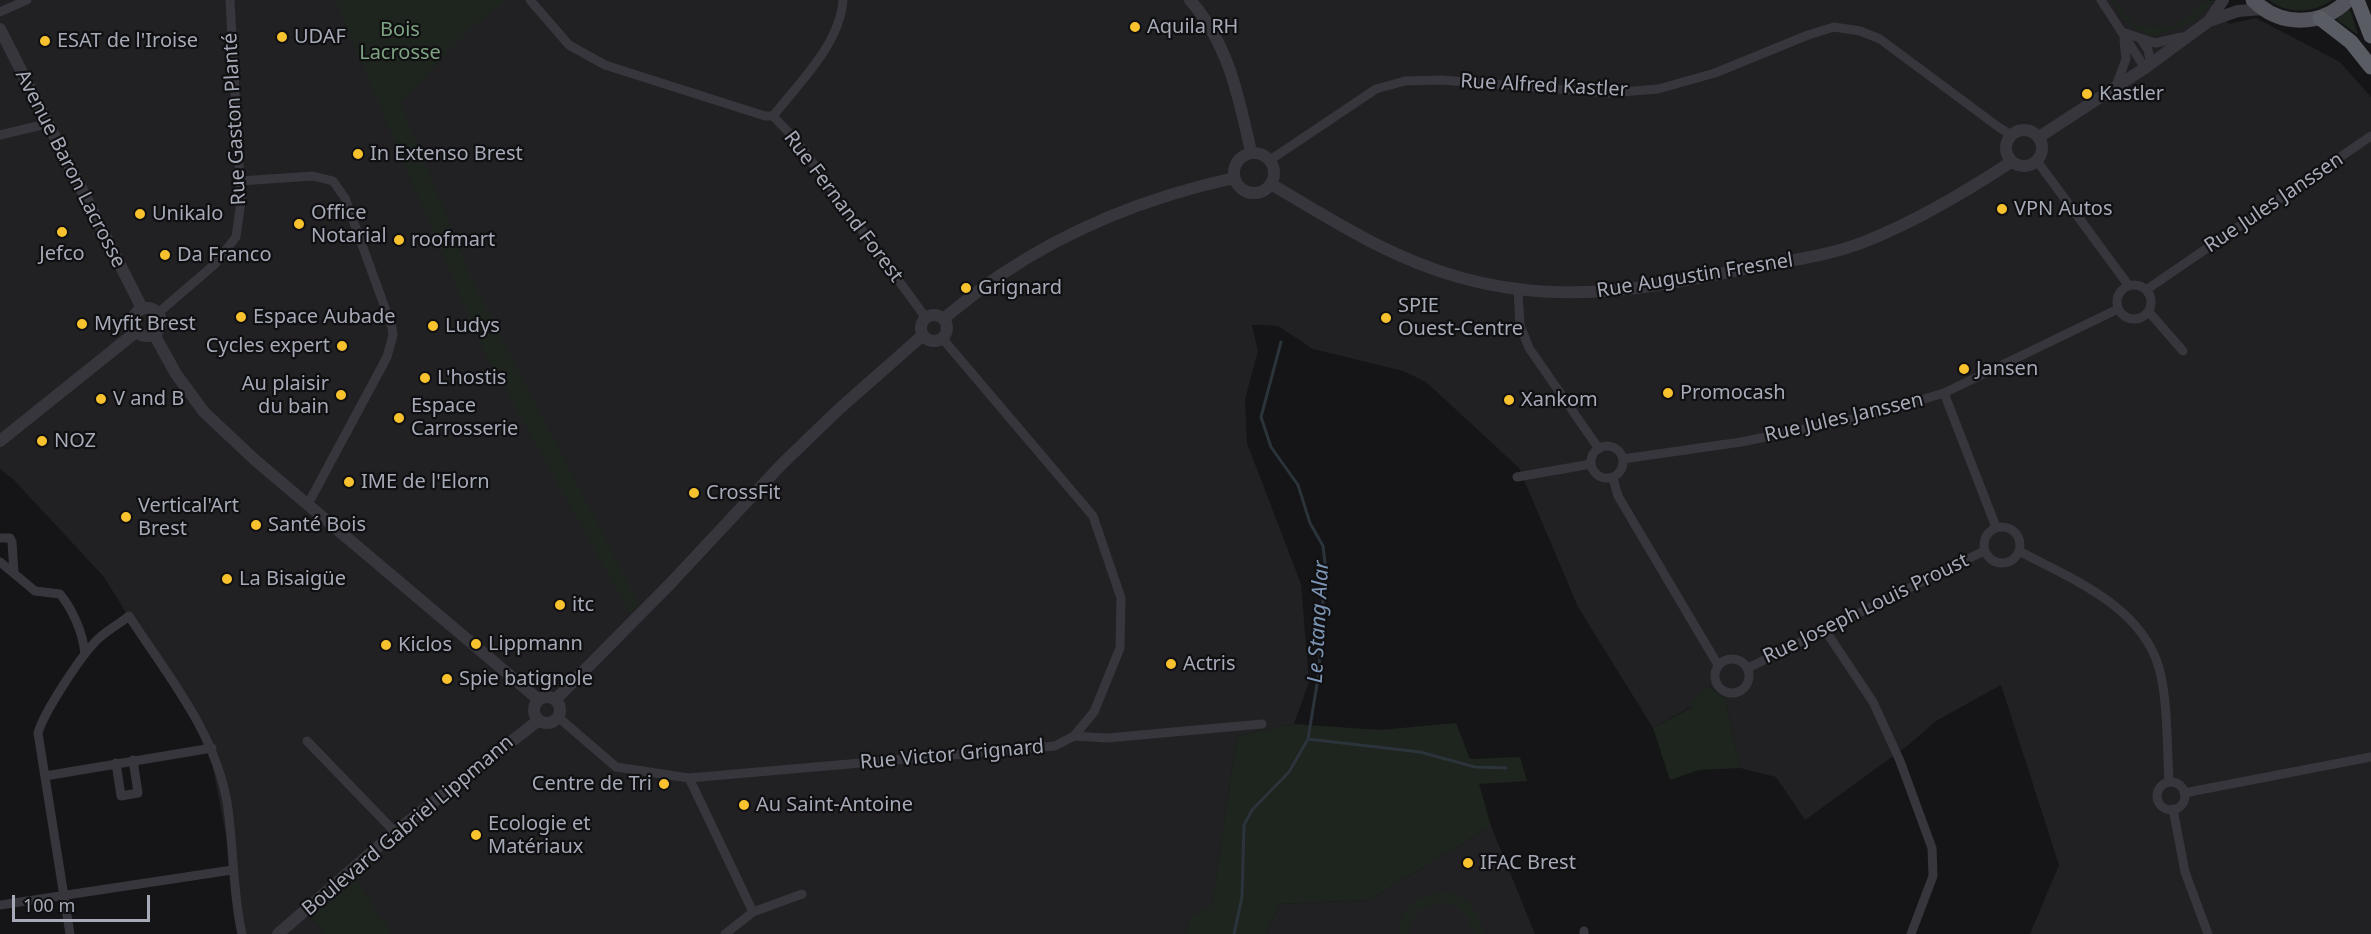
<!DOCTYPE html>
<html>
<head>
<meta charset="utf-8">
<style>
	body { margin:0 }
	#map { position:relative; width:2371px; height:934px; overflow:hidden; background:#151517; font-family:"Noto Sans",sans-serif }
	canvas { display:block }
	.scale { position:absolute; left:12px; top:895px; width:138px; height:27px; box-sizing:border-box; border:3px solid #a6aab7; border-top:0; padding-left:8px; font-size:18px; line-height:21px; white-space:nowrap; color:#a6aab7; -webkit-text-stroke:4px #101012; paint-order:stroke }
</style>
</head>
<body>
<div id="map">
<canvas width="2371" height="934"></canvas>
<div class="scale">100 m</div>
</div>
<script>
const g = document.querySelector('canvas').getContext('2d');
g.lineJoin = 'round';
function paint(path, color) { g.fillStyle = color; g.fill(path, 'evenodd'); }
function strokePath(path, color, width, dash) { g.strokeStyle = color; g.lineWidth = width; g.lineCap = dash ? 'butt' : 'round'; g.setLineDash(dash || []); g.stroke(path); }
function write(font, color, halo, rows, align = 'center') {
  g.font = font + ' "Noto Sans",sans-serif'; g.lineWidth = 4.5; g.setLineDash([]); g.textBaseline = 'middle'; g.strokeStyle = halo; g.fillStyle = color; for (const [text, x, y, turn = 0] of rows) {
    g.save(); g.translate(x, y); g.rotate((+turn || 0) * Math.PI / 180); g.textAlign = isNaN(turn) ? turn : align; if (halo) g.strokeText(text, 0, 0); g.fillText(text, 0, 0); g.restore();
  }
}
const built = new Path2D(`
	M 0,0 L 2209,0 L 2229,24 L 2256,18 L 2340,62 L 2371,97 L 2371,934 L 2030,934 L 2059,865 L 2001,685 L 1936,721 L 1907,746 L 1805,820 L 1776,777 L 1740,768 L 1725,698 L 1709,686 L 1692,706 L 1653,728 L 1578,607 L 1519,468 L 1426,382 L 1403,371 L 1313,349 L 1278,326 L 1265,325 L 1252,325 L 1258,351 L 1245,399 L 1247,443 L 1301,584 L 1309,682 L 1294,724 L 1237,736 L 1212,906 L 1190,917 L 1185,934 L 392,934 L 311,917 L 324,934 L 245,934 L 209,748 L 104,577 L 14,480 L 0,469 Z
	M 1491,826 L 1535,934 L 1266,934 L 1279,904 L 1369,900 Z`);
const green = new Path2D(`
	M 335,0 L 508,0 L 472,27 L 400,102 L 472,280 L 639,605 L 630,613 L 483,349 Z
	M 2112,0 L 2116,0 L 2132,24 C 2144,27 2165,30 2176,24 C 2190,17 2200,0 2216,0 L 2192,22 L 2151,37 L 2124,21 Z
	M 2269,0 L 2332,0 C 2314,13 2287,15 2269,0 Z
	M 2350,9 L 2358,35 L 2336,19 Z
	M 1708,686 L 1725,698 L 1740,768 L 1699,770 L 1670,780 L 1653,728 L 1692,707 L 1690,702 Z
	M 1456,723 L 1470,759 L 1520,757 L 1527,781 L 1479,784 L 1491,826 L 1369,900 L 1279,904 L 1266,934 L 1185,934 L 1190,917 L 1212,905 L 1237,736 L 1294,724 L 1380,730 Z
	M 357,881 L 392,934 L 324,934 L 311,917 Z
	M 1443,892 C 1469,895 1477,911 1485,934 L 1474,934 C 1471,925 1469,916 1461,910 C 1439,893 1411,908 1409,934 L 1399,934 C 1400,908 1419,894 1443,892 Z`);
const stream = new Path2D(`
	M 1308,739 L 1420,752 L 1475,767 L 1506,768
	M 1234,934 L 1242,897 L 1244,825 L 1252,810 L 1289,772 L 1308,739 L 1319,672 L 1325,563 L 1323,546 L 1310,523 L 1298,485 L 1271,447 L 1261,417 L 1281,342`);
const minor = new Path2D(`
	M 530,0 L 569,45 L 605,65 L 765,116 L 773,116 L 796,140 L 926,318
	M 2101,0 L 2145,68
	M 0,12 L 27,0
	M 2122,32 L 2155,43 L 2182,37
	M 2141,39 L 2148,50 L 2151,64
	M 2116,86 L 2126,59 L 2124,40
	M 773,116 C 799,83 840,44 843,0
	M 0,135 L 46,124
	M 1270,160 L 1376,89 L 1405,81 L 1441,80 L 1609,93 L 1658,89 L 1715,73 L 1808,35 L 1834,27 L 1860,31 L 1880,39 L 1997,126 L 2011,135
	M 2037,161 L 2129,286
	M 240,181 L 313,176 L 333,181 L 345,198 L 392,327 L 393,335 L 387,357 L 308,504
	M2117 302a17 17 0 1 1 34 0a17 17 0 1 1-34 0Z
	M 1518,290 L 1520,325 L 1529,348 L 1599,449
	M 2146,290 L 2371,136
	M 2149,312 L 2183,351
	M 158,313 L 215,264 L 236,237 L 241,201 L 230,0
	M 1944,393 L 1996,527
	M1591 462a16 16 0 1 1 32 0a16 16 0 1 1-32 0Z
	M 1623,459 L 1741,442 L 1864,417 L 1944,393 L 2118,309
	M 1517,477 L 1591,464
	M 1613,478 L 1618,496 L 1718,665
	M1984 545a18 18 0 1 1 36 0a18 18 0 1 1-36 0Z
	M 0,538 L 10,538 L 12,542 L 14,573
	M 2019,551 C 2071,579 2141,605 2159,668 C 2168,699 2167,749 2169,782
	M 0,562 L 35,591 L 60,594 C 73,610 83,633 85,654
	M 1825,630 L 1873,702 L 1900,761 L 1932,848 L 1933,876 L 1911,934
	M1715 676a17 17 0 1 1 34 0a17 17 0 1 1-34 0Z
	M 1748,668 L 1984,551
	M 558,717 L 616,767 L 689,778 L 1055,746 L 1074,736 L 1094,712 L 1120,648 L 1121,598 L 1093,516 L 942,338
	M 1074,736 L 1107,738 L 1262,724
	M 307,741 L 395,832
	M 116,763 L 121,796 L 138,793 L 133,760
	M 45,776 L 212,748
	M 689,778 L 753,912
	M2157 796a14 14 0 1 1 28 0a14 14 0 1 1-28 0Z
	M 2184,793 L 2371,757
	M 2173,809 L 2185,872 L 2208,934
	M 0,905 L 232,870
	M 70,934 L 38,733 C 44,712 79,659 95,642 C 104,632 118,625 129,616 C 167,675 214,730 227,802 C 234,846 232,890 242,934
	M 725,934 L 753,912 L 802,894
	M 1584,934 L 1584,931`);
const tertiary = new Path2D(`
	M 1190,0 C 1228,43 1239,97 1251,152
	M 2209,21 L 2223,0
	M 0,29 L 142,308
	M2006 148a18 18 0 1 1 36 0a18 18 0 1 1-36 0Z
	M 2039,137 L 2145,68 L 2209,21 L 2238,11 L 2262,9
	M1234 173a20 20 0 1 1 40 0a20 20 0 1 1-40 0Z
	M 1271,184 C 1333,221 1392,259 1462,278 C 1565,306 1648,288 1749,268 C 1787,261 1828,256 1864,242 C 1917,221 1964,193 2011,162
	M133 322a14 14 0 1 1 28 0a14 14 0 1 1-28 0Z
	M921 328a13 13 0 1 1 26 0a13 13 0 1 1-26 0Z
	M 943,319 C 962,304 981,288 1002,274 C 1072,227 1152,196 1234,178
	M 154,334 L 176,374 L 204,412 L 255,460 L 539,700
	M 0,441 L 136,332
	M534 710a13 13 0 1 1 26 0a13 13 0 1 1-26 0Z
	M 555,700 L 669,585 L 782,464 L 838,410 L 923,335
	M 278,934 L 395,832 L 539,720`);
const primary = new Path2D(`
	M 2253,0 C 2280,27 2321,27 2348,0`);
const trunk = new Path2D(`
	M 2357,0 L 2371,36
	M 2320,18 L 2351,42 L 2371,67`);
const markers = [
	[1135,27,6,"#f7c22d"],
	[282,37,6,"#f7c22d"],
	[45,41,6,"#f7c22d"],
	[2087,94,6,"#f7c22d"],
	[358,154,6,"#f7c22d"],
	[2002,209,6,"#f7c22d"],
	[140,214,6,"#f7c22d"],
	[299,224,6,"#f7c22d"],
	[62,232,6,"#f7c22d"],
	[399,240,6,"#f7c22d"],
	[165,255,6,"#f7c22d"],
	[966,288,6,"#f7c22d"],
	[241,317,6,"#f7c22d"],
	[1386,318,6,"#f7c22d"],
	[82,324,6,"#f7c22d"],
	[433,326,6,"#f7c22d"],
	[342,346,6,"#f7c22d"],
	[1964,369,6,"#f7c22d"],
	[425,378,6,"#f7c22d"],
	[1668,393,6,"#f7c22d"],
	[341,395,6,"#f7c22d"],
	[101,399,6,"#f7c22d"],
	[1509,400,6,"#f7c22d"],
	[399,418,6,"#f7c22d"],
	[42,441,6,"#f7c22d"],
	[349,482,6,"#f7c22d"],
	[694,493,6,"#f7c22d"],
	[126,517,6,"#f7c22d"],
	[256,525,6,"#f7c22d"],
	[227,579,6,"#f7c22d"],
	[560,605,6,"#f7c22d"],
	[476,644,6,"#f7c22d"],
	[386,645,6,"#f7c22d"],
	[1171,664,6,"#f7c22d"],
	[447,679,6,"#f7c22d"],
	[664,784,6,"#f7c22d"],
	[744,805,6,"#f7c22d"],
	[476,835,6,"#f7c22d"],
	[1468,863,6,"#f7c22d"]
];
const poiNames = [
	["Aquila RH",1147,27],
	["UDAF",294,37],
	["ESAT de l'Iroise",57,41],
	["Kastler",2099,94],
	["In Extenso Brest",370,154],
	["VPN Autos",2014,209],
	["Office",311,213],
	["Notarial",311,236],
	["Unikalo",152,214],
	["roofmart",411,240],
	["Jefco",62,254,"center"],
	["Da Franco",177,255],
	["Grignard",978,288],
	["SPIE",1398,306],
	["Ouest-Centre",1398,329],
	["Espace Aubade",253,317],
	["Myfit Brest",94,324],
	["Ludys",445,326],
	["Cycles expert",330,346,"right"],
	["Jansen",1976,369],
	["L'hostis",437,378],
	["Au plaisir",329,384,"right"],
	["du bain",329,407,"right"],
	["Promocash",1680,393],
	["V and B",113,399],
	["Xankom",1521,400],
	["Espace",411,406],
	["Carrosserie",411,429],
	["NOZ",54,441],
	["IME de l'Elorn",361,482],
	["CrossFit",706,493],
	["Vertical'Art",138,506],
	["Brest",138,529],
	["Santé Bois",268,525],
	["La Bisaigüe",239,579],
	["itc",572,605],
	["Lippmann",488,644],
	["Kiclos",398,645],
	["Actris",1183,664],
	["Spie batignole",459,679],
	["Centre de Tri",652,784,"right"],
	["Au Saint-Antoine",756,805],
	["Ecologie et",488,824],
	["Matériaux",488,847],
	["IFAC Brest",1480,863]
];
const parkNames = [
	["Bois",400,30],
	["Lacrosse",400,53]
];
const streetNames = [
	["Rue Alfred Kastler",1544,86,3],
	["Rue Gaston Planté",235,119,-93],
	["Avenue Baron Lacrosse",70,169,63],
	["Rue Jules Janssen",2274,203,-34],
	["Rue Fernand Forest",843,207,53],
	["Rue Augustin Fresnel",1695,276,-9],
	["Rue Jules Janssen",1844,418,-13],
	["Rue Joseph Louis Proust",1866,609,-26],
	["Rue Victor Grignard",952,755,-5],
	["Boulevard Gabriel Lippmann",408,826,-40]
];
const waterNames = [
	["Le Stang Alar",1319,622,-87]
];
paint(built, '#212124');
paint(green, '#1d251e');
strokePath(stream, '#2b333b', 3);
strokePath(minor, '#36363c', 9);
strokePath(tertiary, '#36363c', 12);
strokePath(primary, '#52535b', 15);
strokePath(trunk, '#5a5c64', 15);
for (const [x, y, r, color] of markers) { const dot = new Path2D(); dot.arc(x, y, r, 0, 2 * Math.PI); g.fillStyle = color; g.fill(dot); strokePath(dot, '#101012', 2); }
write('20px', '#a6aab7', '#101012', poiNames, 'left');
write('20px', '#7da382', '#101012', parkNames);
write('20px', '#a6aab7', '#101012', streetNames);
write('italic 21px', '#7c95b4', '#101012', waterNames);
</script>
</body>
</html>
